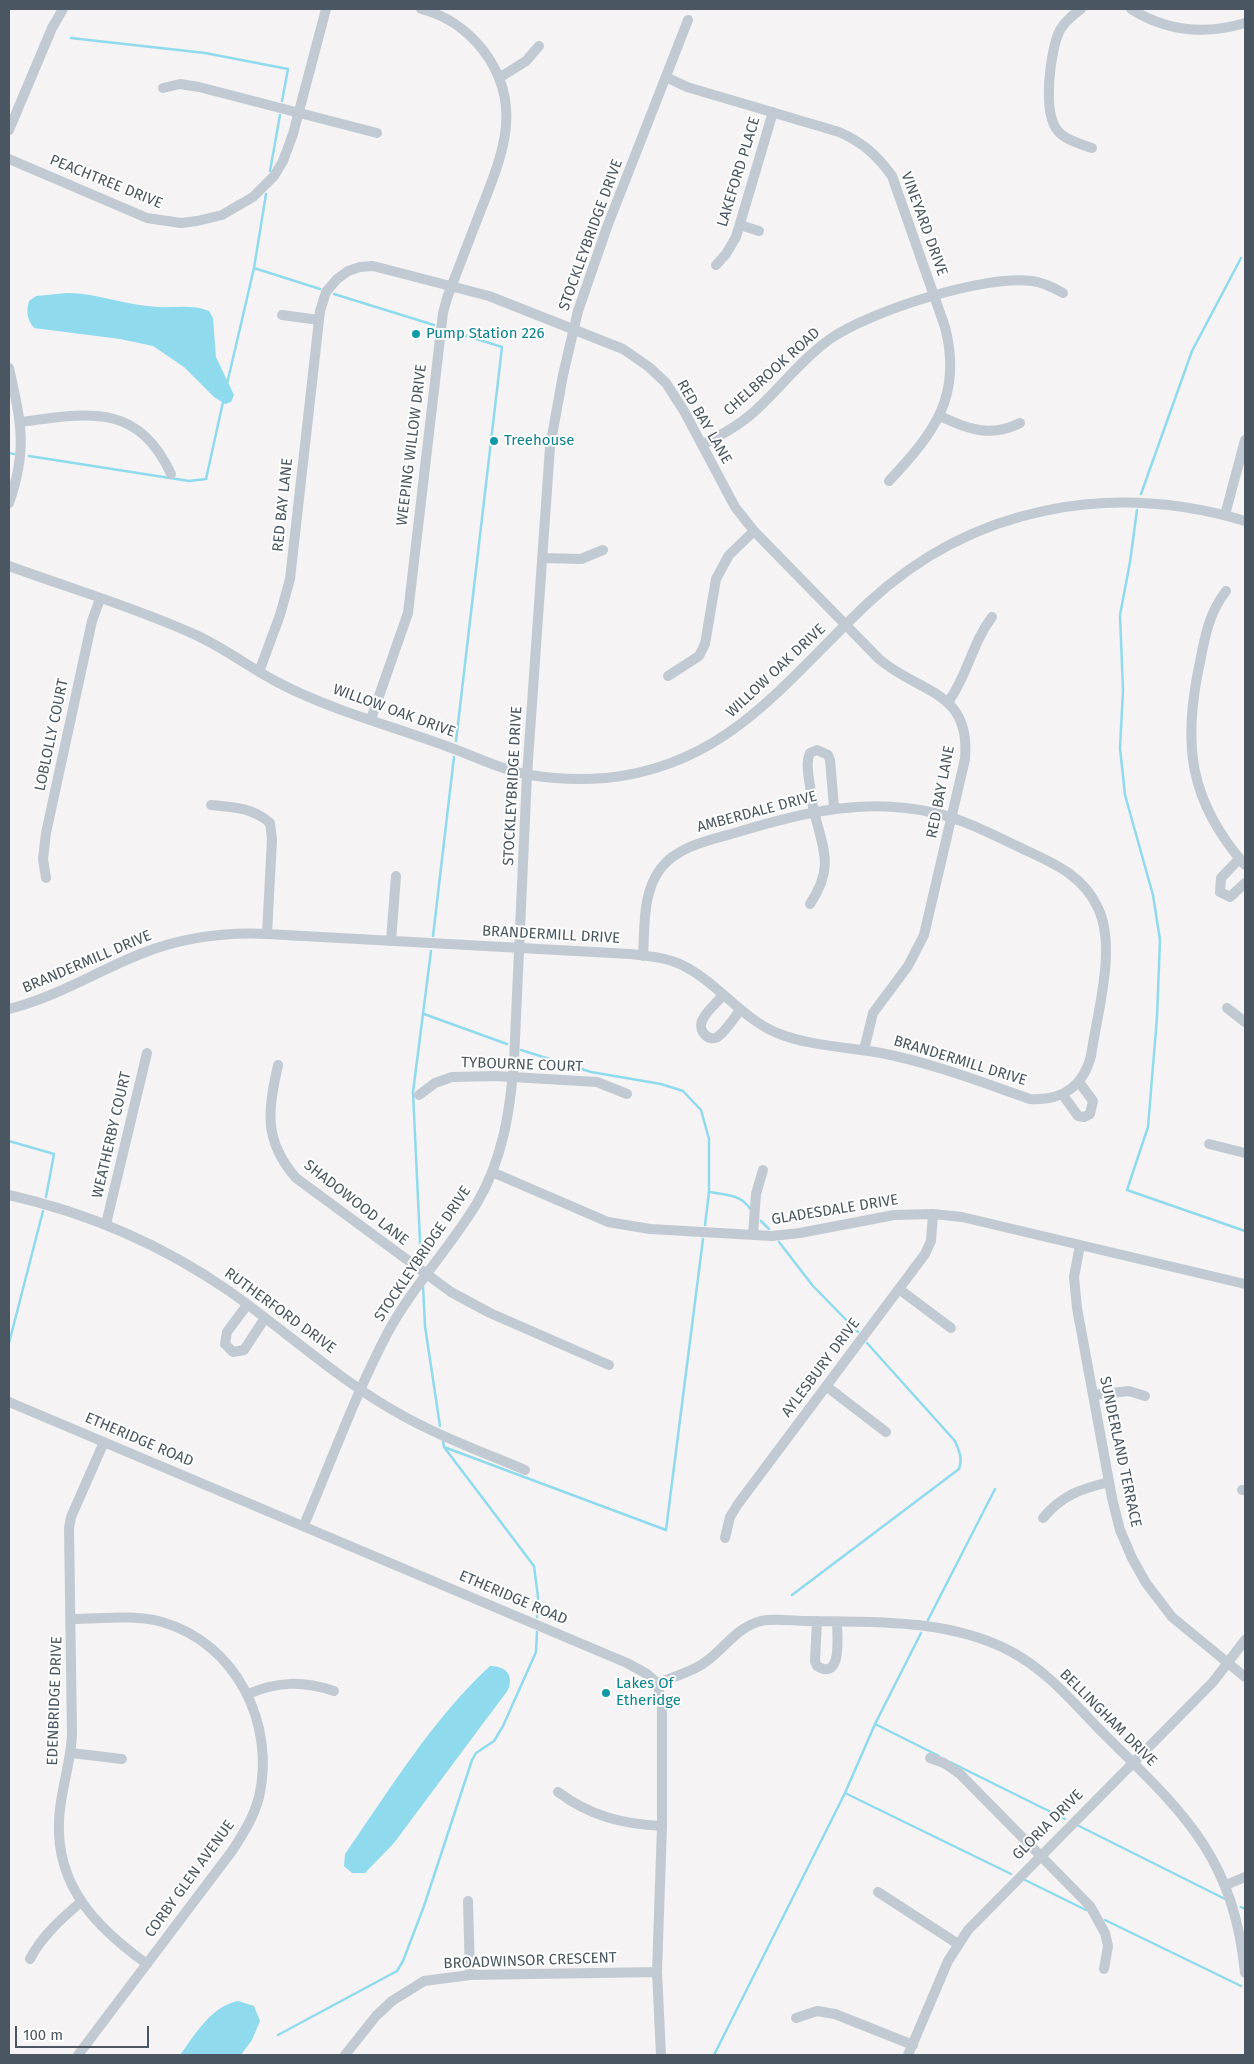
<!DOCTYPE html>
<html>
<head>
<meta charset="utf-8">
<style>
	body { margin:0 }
	#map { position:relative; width:1254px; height:2064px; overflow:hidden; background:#f5f3f3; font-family:"Fira Sans",sans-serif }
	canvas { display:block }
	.frame { position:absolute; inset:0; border:10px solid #4a5661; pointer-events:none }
	.scale { position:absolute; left:15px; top:2026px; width:134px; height:22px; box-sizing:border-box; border:2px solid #4a5661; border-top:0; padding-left:6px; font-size:15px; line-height:18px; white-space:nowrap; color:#4a5661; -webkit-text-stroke:4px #fff; paint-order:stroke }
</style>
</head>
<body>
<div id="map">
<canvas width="1254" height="2064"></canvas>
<div class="frame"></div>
<div class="scale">100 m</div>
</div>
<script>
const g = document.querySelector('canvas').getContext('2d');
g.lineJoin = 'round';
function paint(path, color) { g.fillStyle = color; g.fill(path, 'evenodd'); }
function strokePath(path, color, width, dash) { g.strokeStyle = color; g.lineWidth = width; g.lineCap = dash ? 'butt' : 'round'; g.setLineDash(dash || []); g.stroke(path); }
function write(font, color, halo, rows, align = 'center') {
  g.font = font + ' "Fira Sans",sans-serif'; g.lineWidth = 4; g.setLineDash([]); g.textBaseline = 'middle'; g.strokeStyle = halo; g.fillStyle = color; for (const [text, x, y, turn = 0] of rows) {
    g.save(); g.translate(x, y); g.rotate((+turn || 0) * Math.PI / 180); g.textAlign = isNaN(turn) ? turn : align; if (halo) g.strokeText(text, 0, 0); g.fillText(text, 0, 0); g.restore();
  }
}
const water = new Path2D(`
	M 67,293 C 98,293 128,306 159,307 C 176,308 192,304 209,311 L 213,318 L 216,357 L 234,395 L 231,402 L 225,404 L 214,397 L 184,367 L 153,346 L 120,339 L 34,328 C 27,319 26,312 29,301 L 36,296 Z
	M 490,1666 C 506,1666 514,1675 508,1690 L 394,1843 L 365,1873 L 352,1873 L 344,1866 L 345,1854 C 388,1792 434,1717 490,1666 Z
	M 238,2001 L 254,2006 L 260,2021 L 252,2040 L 241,2055 L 180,2055 C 195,2035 211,2006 238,2001 Z`);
const stream = new Path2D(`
	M 71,38 L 205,53 L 288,69 L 282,101
	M 270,171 L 280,115
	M 254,268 L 320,289
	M 334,294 L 434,325
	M 448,330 L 502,347 L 456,741
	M 227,384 L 254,268 L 266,194
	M 9,453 L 14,454
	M 29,456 L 189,481 L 206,479 L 223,402
	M 1141,494 L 1192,351 L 1241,258
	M 1137,510 L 1130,562 L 1120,615 L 1123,690 L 1120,748 L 1125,795 L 1153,895 L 1160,940 L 1157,1017 L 1148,1127 L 1127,1190 L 1245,1231
	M 433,936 L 454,757
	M 424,1014 L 507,1044
	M 521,1050 L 591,1072 L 661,1084 L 683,1091 L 701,1110 L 709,1139 L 709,1192 L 705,1225
	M 9,1141 L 54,1154 L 46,1197
	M 709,1192 C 726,1195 741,1194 751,1210
	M 761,1221 L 769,1229
	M 779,1242 L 813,1286 L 858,1332
	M 421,1263 L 413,1092 L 431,951
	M 423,1286 L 425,1326 L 440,1426
	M 9,1343 L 43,1211
	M 443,1442 L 444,1447 L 534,1566 L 538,1597 L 537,1617
	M 444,1447 L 666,1530 L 703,1239
	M 792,1595 L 959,1469 C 963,1458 959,1451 955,1441 L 867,1343
	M 928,1620 L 995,1489
	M 875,1724 L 939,1756
	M 950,1762 L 1065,1819
	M 845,1793 L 1011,1874
	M 1079,1826 L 1225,1899
	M 1025,1880 L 1086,1910
	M 1241,1907 L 1245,1909
	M 1105,1920 L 1241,1986
	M 278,2035 L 397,1971 L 403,1961 L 424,1906 L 472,1760 L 476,1753 L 494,1741 L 503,1726 L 536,1652 L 537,1632
	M 714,2055 L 845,1793 L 875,1724 L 921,1633`);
const minor = new Path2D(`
	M 1081,9 C 1073,15 1065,21 1060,30 C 1050,50 1042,113 1058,131 C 1065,140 1081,144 1092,148
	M 1131,9 C 1166,31 1205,35 1245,23
	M 666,77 L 687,87 L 839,132 C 862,142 877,155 892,176 L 945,327 C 963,396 934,433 889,481
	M 499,78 L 526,61 L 539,46
	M 163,88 L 180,84 L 199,87 L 377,133
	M 9,130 L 52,28 L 63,9
	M 9,159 L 147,218 L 181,223 L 197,221 L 222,215 L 253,197 L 274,176 L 283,161 L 293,134 L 326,9
	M 740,225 L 759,231
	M 716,265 L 726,254 L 736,237 L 773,112
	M 282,315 L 319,320
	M 9,368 C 21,422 28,449 9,503
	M 940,416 C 967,429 991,438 1020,423
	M 21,422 C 88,413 138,402 171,474
	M 702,445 C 721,435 740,425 756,410 C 781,387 802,359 830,339 C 868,312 985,274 1032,281 C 1043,282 1054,288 1063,293
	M 1225,515 L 1245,440
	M 542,558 L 581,559 L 603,550
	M 9,566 C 69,588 131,606 189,632 C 221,645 248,667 279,683 C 331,710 391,726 446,746 C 472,755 504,771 530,775 C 554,779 581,780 606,778 C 728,766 785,681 868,603 C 972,506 1111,481 1245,521
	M 1226,591 C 1209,613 1205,636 1200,662 C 1182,744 1189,801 1245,865
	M 259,672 L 280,615 L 290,579 L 320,311 L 326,292 L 337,279 L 348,271 L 360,267 L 373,266 L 489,296 L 623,349 L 649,367 L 666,383 L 684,411 L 735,507 L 754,531 L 879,659 C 920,694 971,690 965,759 L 924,935 L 908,966 L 873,1013 L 864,1050
	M 668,676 L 699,656 L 705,644 L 716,579 L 729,555 L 754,531
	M 948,702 C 968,675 972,643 992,617
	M 371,719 L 408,613 L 443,313 L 447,298 C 458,269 469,241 480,212 C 502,156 525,105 483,50 C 467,30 446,15 421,9
	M 211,805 C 234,807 253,808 270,823 L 272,839 L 267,934
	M 1239,859 L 1221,878 L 1220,892 L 1230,897 L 1245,883
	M 46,878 L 43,859 L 46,833 L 92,621 L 100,599
	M 810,904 C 835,866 823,850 814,811 C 811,801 811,790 809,780 C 808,770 806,762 810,753 L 817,750 L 828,755 L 830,760 L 834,807
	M 391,941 L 396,876
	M 723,995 C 717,1003 707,1010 703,1019 C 696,1030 710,1045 720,1035 C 728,1028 734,1018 740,1010
	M 1227,1008 L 1245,1022
	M 9,1009 C 57,997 97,971 143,953 C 184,937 224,932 267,934 L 630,954 C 647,956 665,957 682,965 C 717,982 740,1017 777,1033 C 809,1046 847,1047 881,1053 C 932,1063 981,1082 1030,1099 C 1061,1101 1083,1087 1091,1056 C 1097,1013 1117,948 1098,908 C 1083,875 1053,863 1023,849 C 995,836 966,820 935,813 C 866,797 804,812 738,832 C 712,840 679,845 661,868 C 642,893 645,926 643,956
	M 278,1065 C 268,1111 263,1140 296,1178 L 451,1292 L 490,1313 L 609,1365
	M 419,1095 L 435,1083 L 452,1077 L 495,1076 L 597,1082 L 627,1094
	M 1063,1095 L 1078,1116 L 1084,1117 L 1090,1114 L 1093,1101 L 1079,1082
	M 1209,1144 L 1245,1153
	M 492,1172 L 608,1222 L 650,1229 L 772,1236 L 800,1233 L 894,1215 L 933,1214 L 962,1217 L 1245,1284
	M 9,1195 C 89,1213 161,1244 229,1291 C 283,1329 333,1375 391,1409 C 433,1434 480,1451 525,1470
	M 106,1224 L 147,1053
	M 753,1235 L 756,1194 L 763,1170
	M 1080,1245 L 1074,1277 L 1077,1308 L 1112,1498 L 1120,1530 L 1132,1558 L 1146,1583 L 1172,1617 L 1245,1677
	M 899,1289 L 951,1328
	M 247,1305 L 227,1332 L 225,1344 L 233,1352 L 244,1350 L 265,1318
	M 826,1386 L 886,1432
	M 1093,1395 L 1129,1391 L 1145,1396
	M 9,1402 L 627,1663 L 647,1674 L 657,1683 L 662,1703 L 662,1826 L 657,1972 L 661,2055
	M 104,1442 L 71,1517 L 69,1528 L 72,1734 C 71,1764 60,1791 59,1821 C 56,1887 97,1928 147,1964
	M 1242,1490 L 1245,1490
	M 1043,1518 C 1062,1495 1081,1489 1109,1482
	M 304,1525 C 331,1462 355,1395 387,1334 C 412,1287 450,1248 477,1203 C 503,1159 510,1111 514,1061 L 527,775 L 550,447 L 563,375 L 578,311 L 607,227 L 688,20
	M 725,1538 L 730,1517 L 738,1504 L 925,1254 L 931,1241 L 933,1214
	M 72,1619 C 101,1619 133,1614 162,1622 C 236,1643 276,1724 259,1797 C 254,1817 243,1834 232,1851 L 78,2055
	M 817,1621 L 815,1661 L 817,1666 C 843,1682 837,1634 837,1622
	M 657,1683 C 671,1678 688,1673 701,1665 C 723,1652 734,1628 761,1621 C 775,1618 794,1621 808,1621 C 875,1622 949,1619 1010,1651 C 1045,1669 1072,1701 1099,1729 C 1179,1809 1233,1852 1245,1973
	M 248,1694 C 278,1681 303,1681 334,1691
	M 71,1753 L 122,1759
	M 930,1758 L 944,1763 L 960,1774 L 1090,1906 L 1105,1933 L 1108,1946 L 1104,1969
	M 558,1792 C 590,1816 622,1824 662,1826
	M 1226,1885 L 1245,1877
	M 878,1892 L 958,1944
	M 468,1901 L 470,1975
	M 30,1959 C 41,1937 62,1918 81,1902
	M 796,2018 L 817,2011 L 835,2014 L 913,2045
	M 345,2055 L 376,2016 L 392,2001 L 424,1981 L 470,1975 L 657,1972
	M 908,2055 L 948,1961 L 968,1930 L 1213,1682 L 1245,1640`);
const markers = [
	[416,334,5,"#0f9aa8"],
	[494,441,5,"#0f9aa8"],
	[606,1693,5,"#0f9aa8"]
];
const streetNames = [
	["LAKEFORD PLACE",739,172,-73],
	["PEACHTREE DRIVE",106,182,22],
	["VINEYARD DRIVE",924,224,70],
	["STOCKLEYBRIDGE DRIVE",591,235,-70],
	["CHELBROOK ROAD",772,372,-42],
	["RED BAY LANE",704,422,60],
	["WEEPING WILLOW DRIVE",412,445,-83],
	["RED BAY LANE",283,505,-84],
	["WILLOW OAK DRIVE",776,671,-43],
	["WILLOW OAK DRIVE",394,711,20],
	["LOBLOLLY COURT",52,735,-78],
	["STOCKLEYBRIDGE DRIVE",513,786,-87],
	["RED BAY LANE",941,792,-79],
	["AMBERDALE DRIVE",757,812,-15],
	["BRANDERMILL DRIVE",551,935,3],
	["BRANDERMILL DRIVE",87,962,-23],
	["BRANDERMILL DRIVE",960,1061,17],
	["TYBOURNE COURT",522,1065,2],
	["WEATHERBY COURT",112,1135,-77],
	["SHADOWOOD LANE",356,1203,38],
	["GLADESDALE DRIVE",835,1210,-9],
	["STOCKLEYBRIDGE DRIVE",423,1254,-56],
	["RUTHERFORD DRIVE",280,1311,36],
	["AYLESBURY DRIVE",821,1368,-53],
	["ETHERIDGE ROAD",139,1440,23],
	["SUNDERLAND TERRACE",1120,1452,78],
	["ETHERIDGE ROAD",513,1598,23],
	["EDENBRIDGE DRIVE",55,1701,-88],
	["BELLINGHAM DRIVE",1108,1718,45],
	["GLORIA DRIVE",1048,1825,-45],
	["CORBY GLEN AVENUE",190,1879,-54],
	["BROADWINSOR CRESCENT",530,1961,-2]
];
const cultureNames = [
	["Pump Station 226",426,334],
	["Treehouse",504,441],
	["Lakes Of",616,1684],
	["Etheridge",616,1701]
];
paint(water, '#90daee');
strokePath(stream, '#90daee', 2.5);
strokePath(minor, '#c1cad2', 10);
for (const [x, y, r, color] of markers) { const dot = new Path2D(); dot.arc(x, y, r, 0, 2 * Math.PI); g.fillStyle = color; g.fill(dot); strokePath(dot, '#fff', 2); }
write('15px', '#4a5661', '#fff', streetNames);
write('15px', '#0d838f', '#fff', cultureNames, 'left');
</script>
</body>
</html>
